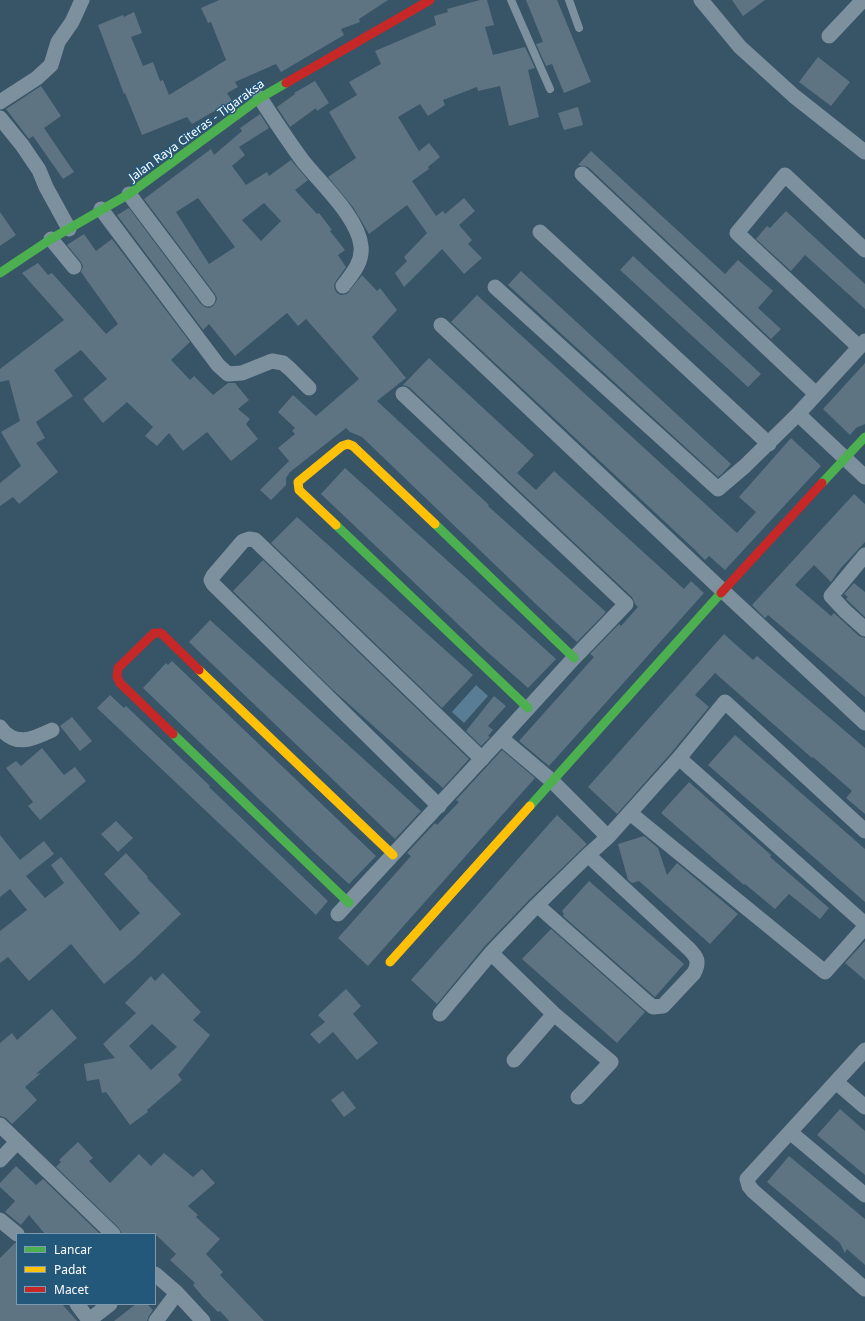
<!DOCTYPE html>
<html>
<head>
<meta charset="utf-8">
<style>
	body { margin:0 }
	#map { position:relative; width:865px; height:1321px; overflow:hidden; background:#385467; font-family:"Noto Sans",sans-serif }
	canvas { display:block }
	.legend { position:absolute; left:16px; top:1233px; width:140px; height:72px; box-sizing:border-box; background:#24587b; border:1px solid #7c9bb0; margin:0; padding:5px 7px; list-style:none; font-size:12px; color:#fff }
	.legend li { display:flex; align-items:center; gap:8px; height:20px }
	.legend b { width:20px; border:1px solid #7c9bb0 }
</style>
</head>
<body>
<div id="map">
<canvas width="865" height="1321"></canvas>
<ul class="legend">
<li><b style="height:5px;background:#4caf50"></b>Lancar</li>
<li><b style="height:5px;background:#ffc107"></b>Padat</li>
<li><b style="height:5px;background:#c62828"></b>Macet</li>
</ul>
</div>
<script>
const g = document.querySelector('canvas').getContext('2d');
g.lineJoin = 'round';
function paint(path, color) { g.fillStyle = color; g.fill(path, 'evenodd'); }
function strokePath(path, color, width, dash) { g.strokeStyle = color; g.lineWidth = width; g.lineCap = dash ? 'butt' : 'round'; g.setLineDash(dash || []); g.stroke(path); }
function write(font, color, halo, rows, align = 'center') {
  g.font = font + ' "Noto Sans",sans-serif'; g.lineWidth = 3; g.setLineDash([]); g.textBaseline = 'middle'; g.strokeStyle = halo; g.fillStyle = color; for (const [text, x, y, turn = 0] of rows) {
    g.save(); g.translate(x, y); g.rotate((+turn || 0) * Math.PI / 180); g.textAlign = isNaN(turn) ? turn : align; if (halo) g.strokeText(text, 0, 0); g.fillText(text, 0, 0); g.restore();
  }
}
const water = new Path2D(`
	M 476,685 L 488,696 L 464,723 L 452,712 Z`);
const building = new Path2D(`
	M 219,0 L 388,0 L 359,19 L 360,22 L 341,29 L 344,35 L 281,72 L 276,64 L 235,82 L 238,87 L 227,93 L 232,101 L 192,124 L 187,117 L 142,135 L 125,93 L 124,94 L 98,25 L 123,15 L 124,17 L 134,12 L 142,33 L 131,37 L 143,66 L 153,62 L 160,81 L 163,80 L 169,95 L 226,60 L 211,22 L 208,23 L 201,8 Z
	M 480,0 L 487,0 L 494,25 L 485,27 L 493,55 L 525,47 L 535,68 L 528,70 L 539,117 L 509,126 L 500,86 L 478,91 L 477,87 L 443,100 L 445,105 L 428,116 L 420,104 L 398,117 L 419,151 L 429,143 L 440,157 L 428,167 L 429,169 L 412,181 L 436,216 L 443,211 L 445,214 L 464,198 L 475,211 L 459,225 L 472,240 L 468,244 L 482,258 L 464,274 L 442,249 L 404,287 L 395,273 L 407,261 L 404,257 L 427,233 L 407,205 L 369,234 L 353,207 L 328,177 L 356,158 L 329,112 L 357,95 L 349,82 L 381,64 L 375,51 L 436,25 L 434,16 L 448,12 L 447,9 Z
	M 526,0 L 557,0 L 591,82 L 564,93 L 552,64 L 546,66 L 536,44 L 543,42 Z
	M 732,0 L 765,0 L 743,16 Z
	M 818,57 L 850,82 L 831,106 L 799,82 Z
	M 315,81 L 329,103 L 317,111 L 316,108 L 290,127 L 277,107 L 295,94 L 294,93 Z
	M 41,86 L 61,116 L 44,128 L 74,172 L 63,179 L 33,136 L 29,139 L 6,109 Z
	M 578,107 L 583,125 L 564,130 L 558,113 Z
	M 260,114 L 269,128 L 239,147 L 245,155 L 232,166 L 246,185 L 267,172 L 269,176 L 291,160 L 308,180 L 295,190 L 317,214 L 319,213 L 332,230 L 330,231 L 345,250 L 338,255 L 346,267 L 336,281 L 334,285 L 335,290 L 337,293 L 341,295 L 347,294 L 362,275 L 377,291 L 380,288 L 397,310 L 372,337 L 406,378 L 377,401 L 489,505 L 488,506 L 606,612 L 577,642 L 540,608 L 362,437 L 350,432 L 346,428 L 290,472 L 286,478 L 286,485 L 271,500 L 260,490 L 289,461 L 278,448 L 295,434 L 292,431 L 295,428 L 278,412 L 293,395 L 316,416 L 359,379 L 306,319 L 298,326 L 287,313 L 235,356 L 209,324 L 203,330 L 117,215 L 129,208 L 201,304 L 205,307 L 209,308 L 213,306 L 216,302 L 217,298 L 215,294 L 144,199 L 211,149 L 214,155 L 242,131 L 240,128 ZM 198,198 L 235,247 L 209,264 L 176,212 ZM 264,203 L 281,221 L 261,241 L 242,220 Z
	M 591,151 L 725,274 L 738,260 L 773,291 L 758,308 L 781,329 L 771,339 L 588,167 L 578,165 Z
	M 786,211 L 865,284 L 865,309 L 805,255 L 791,271 L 756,239 L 767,226 L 770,228 Z
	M 0,212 L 16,235 L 0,246 Z
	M 84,234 L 96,251 L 112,239 L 190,342 L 171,360 L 190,380 L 194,376 L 213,395 L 228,383 L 235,383 L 249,400 L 238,409 L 250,419 L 246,424 L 258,439 L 231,461 L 207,432 L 183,451 L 169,433 L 157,446 L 145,436 L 153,427 L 127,402 L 103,423 L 83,399 L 107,379 L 81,350 L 54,370 L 73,396 L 36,422 L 45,438 L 36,443 L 58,472 L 19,504 L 13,497 L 0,506 L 0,483 L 21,466 L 1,432 L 20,421 L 9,380 L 0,382 L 0,369 L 64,320 L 22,273 L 38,263 L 48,275 L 52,273 L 106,334 L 118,324 L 81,272 L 83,266 L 81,262 L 67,245 Z
	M 633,256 L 761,374 L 748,387 L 620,270 Z
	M 521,271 L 731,464 L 722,474 L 718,477 L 508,285 Z
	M 477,295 L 737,533 L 756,512 L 739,497 L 791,438 L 821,466 L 725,570 L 709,556 L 705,560 L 694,549 L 451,322 Z
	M 429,358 L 534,455 L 517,473 L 536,490 L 554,471 L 684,589 L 691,581 L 704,593 L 549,766 L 519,741 L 594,657 L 590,654 L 619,624 L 621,626 L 638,607 L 635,604 L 632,597 L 409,387 L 403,385 Z
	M 865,363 L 865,424 L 856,428 L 850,435 L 823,409 Z
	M 345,468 L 556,659 L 528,688 L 483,648 L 321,494 Z
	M 854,494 L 865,504 L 865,542 L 840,569 L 831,582 L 814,565 L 795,585 L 831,616 L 834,613 L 859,636 L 865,638 L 865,697 L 768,615 L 765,618 L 752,605 Z
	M 297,517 L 473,675 L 442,708 L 271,543 Z
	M 263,560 L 469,759 L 443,788 L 333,690 L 233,591 Z
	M 854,583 L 865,592 L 865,617 L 846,599 L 848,597 L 844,594 Z
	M 210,620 L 421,811 L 395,839 L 189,642 Z
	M 724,634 L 753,660 L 757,656 L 865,748 L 865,814 L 846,798 L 852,791 L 813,757 L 812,758 L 715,673 L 695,695 L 709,707 L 672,752 L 617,814 L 588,787 Z
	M 172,661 L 376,856 L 349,884 L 314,852 L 143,688 L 166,663 L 168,665 Z
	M 110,695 L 124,708 L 126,706 L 210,786 L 209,787 L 328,901 L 316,915 L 97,708 Z
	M 494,696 L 506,706 L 488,726 L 493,730 L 488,736 L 490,737 L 481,746 L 466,731 Z
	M 72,717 L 92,741 L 80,751 L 60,726 Z
	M 735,735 L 865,849 L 865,902 L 708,765 Z
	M 42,748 L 64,775 L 75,767 L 86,781 L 40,820 L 28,806 L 33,802 L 6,768 L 16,761 L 21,766 Z
	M 502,750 L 535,778 L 368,966 L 338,938 L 411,856 L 407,853 L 435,823 L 437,825 L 459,802 L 456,800 Z
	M 689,782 L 771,855 L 770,857 L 829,908 L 820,919 L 789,894 L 775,909 L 745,884 L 744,885 L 661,813 Z
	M 557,815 L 587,844 L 530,899 L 484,947 L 437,1004 L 411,980 Z
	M 116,821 L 133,838 L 118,852 L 101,834 Z
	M 0,835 L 20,860 L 44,841 L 54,854 L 26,876 L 45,898 L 64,883 L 51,865 L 61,857 L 120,931 L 140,913 L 104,874 L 126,853 L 148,877 L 147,878 L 181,914 L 134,959 L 104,984 L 71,944 L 29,981 L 8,957 L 0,963 L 0,931 L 27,910 L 10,889 L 0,897 Z
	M 644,836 L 658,848 L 667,875 L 677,863 L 738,914 L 710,944 L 639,881 L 632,883 L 628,880 L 618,844 Z
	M 589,881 L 684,964 L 655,997 L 563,916 L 564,914 L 562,911 Z
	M 551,929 L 645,1012 L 617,1043 L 522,959 Z
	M 865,941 L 865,980 L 845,963 Z
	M 163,973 L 201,1012 L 193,1020 L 210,1035 L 178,1075 L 182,1080 L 147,1110 L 148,1112 L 130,1125 L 106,1092 L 102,1093 L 99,1079 L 87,1081 L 84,1064 L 115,1058 L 103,1044 L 136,1013 L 125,1003 L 151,976 L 155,981 ZM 152,1024 L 177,1047 L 151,1070 L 129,1046 Z
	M 346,989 L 361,1006 L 353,1014 L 378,1043 L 357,1060 L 333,1032 L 319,1044 L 310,1034 L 325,1022 L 318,1015 Z
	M 52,1009 L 77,1038 L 36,1074 L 41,1073 L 25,1087 L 37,1100 L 12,1124 L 6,1118 L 0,1116 L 0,1043 L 12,1033 L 17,1040 Z
	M 343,1091 L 356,1108 L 344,1117 L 331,1100 Z
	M 840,1109 L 865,1131 L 865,1175 L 817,1135 Z
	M 78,1142 L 93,1158 L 89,1161 L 110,1183 L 139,1154 L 151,1166 L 164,1153 L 193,1177 L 202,1169 L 215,1183 L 188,1206 L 198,1215 L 196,1217 L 220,1239 L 206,1254 L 223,1272 L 220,1275 L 264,1321 L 229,1321 L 220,1311 L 218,1312 L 203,1297 L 193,1285 L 195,1283 L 170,1260 L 176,1254 L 155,1234 L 122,1234 L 119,1228 L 56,1167 L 61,1162 L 59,1160 Z
	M 789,1156 L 865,1219 L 865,1265 L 847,1249 L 845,1253 L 840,1243 L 767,1182 Z
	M 16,1166 L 36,1185 L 43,1179 L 100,1234 L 45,1234 L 29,1215 L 21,1225 L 5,1212 L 15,1201 L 0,1187 L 0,1183 Z
	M 15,1243 L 17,1243 L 17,1304 L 62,1304 L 77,1321 L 0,1321 L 0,1258 Z
	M 136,1304 L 147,1304 L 153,1310 L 149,1316 L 147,1321 L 114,1321 Z`);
const lane = new Path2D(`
	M 511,0 L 550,89
	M 569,0 L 579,28`);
const street = new Path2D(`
	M 701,0 L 740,47 L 794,96 L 865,152
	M 829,36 L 863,0
	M 260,98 C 274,119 288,141 303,161 C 321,184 358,217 361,246 C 363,262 352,274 343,286
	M 0,102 L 37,78 L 51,65 L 58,42 L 72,22 L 82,0
	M 0,118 L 22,145 L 39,170 L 46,187 L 69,229
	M 582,174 L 816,394
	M 129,194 L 208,299
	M 101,209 L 218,365 L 228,374 L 242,373 L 272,361 L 283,363 L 290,369 L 309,388
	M 540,232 L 769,444
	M 51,239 L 74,267
	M 495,287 L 718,489 L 745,466 L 798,414 L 865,341
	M 441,325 L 723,591 L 865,723
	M 859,347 L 737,233 L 785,175 L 865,250
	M 403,394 L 626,604 L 574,658 L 501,738
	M 798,414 L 865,477
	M 865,555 L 831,596 L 845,611 L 865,629
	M 0,727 C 15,748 33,739 52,730
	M 679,758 L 865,924
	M 439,806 L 213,584 L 211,580 L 213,576 L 243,541 L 249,539 L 255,540 L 482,759
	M 630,813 L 825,972 L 865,927
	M 537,905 L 648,1003 L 653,1007 L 663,1006 L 694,973 C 700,961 697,957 688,948 L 588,855
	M 338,914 L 501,738 L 552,781 L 608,837
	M 491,953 L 554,1014 L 611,1062 L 578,1097
	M 440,1014 L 491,953 L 537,905 L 588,855 L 608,837 L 679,758 L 725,702 L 865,831
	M 865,1050 L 747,1179 L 749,1186 L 753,1191 L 865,1289
	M 514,1060 L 554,1014
	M 836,1082 L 865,1107
	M 0,1125 L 113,1234
	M 790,1132 L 865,1195
	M 0,1160 L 17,1142
	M 0,1220 L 17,1234
	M 155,1274 L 177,1293 L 203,1321
	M 77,1304 L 89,1320
	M 88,1321 L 110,1304
	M 156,1321 L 177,1293`);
const fast = new Path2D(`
	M 0,273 L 51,239 L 129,194 L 260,98 L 286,83
	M 822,483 L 865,437
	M 435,524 L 574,658
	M 336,525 L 528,708
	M 173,734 L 349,903
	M 530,806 L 721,593`);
const slow = new Path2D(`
	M 336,525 L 299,490 L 298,482 L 342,446 L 348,444 L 353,446 L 435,524
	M 199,670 L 393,855
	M 390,962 L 530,806`);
const jam = new Path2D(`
	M 286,83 L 430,0
	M 721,593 L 822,483
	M 173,734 L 120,683 L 117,677 L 118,668 L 154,633 L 161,633 L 199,670`);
const streetNames = [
	["Jalan Raya Citeras - Tigaraksa",197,131,-36]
];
paint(water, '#597d95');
paint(building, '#5e7482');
strokePath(lane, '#7d909e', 8);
strokePath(street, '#7d909e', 15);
strokePath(fast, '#4caf50', 9);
strokePath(slow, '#ffc107', 9);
strokePath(jam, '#c62828', 9);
write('12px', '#fff', '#24587b', streetNames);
</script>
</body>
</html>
